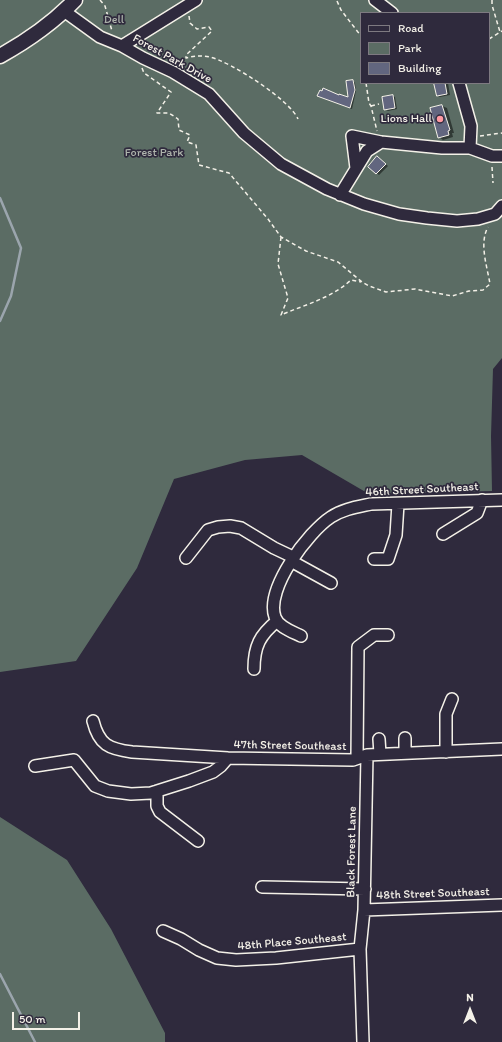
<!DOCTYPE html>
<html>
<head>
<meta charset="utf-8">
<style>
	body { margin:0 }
	#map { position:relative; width:502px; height:1042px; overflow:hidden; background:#2f2a3d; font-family:Itim,sans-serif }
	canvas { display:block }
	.legend { position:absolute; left:360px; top:12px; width:130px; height:72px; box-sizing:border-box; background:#2f2a3d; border:1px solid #7e7a81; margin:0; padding:5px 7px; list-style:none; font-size:12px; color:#f4f1e8 }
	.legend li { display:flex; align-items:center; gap:8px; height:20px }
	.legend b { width:20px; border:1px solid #7e7a81 }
	.north { position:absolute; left:450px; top:990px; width:40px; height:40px; -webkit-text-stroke:3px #2f2a3d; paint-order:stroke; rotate:0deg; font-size:11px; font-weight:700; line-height:16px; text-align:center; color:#f4f1e8 }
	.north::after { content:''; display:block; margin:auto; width:14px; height:18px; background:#f4f1e8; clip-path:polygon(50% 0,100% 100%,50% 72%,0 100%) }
	.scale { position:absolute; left:12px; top:1012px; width:68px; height:18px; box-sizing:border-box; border:2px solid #f4f1e8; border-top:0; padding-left:5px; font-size:12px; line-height:14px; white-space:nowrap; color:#f4f1e8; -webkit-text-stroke:3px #2f2a3d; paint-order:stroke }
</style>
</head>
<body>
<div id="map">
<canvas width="502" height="1042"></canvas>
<ul class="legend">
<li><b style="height:5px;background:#2f2a3d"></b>Road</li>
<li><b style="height:11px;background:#5b6c64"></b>Park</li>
<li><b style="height:11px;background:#62667f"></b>Building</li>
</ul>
<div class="north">N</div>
<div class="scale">50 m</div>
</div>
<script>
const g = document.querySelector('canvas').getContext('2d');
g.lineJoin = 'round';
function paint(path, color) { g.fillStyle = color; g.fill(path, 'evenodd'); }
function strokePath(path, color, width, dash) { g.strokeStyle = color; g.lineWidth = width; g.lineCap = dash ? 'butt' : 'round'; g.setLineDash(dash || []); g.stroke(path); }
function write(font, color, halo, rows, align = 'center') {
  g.font = font + ' Itim,sans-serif'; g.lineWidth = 3.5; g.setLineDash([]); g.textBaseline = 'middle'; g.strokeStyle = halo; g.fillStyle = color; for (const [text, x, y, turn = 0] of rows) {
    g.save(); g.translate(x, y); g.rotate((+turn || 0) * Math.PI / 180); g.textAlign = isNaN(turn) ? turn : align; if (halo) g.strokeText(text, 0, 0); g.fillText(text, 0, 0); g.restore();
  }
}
const green = new Path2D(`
	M 0,0 L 502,0 L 502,358 L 493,369 L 491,436 L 492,491 L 369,494 L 302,455 L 245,460 L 174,479 L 137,568 L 76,661 L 0,672 ZM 361,13 L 489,13 L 489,83 L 361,83 Z
	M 0,817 L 67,860 L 111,929 L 165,1033 L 165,1042 L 0,1042 Z`);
const shadow = new Path2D(`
	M 353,81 L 355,83 L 356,91 L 352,109 L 321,97 L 339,97 L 349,98 Z
	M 435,83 L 448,83 L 450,95 L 440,97 L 438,96 Z
	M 393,96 L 395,97 L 397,109 L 388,111 L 385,109 Z
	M 442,106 L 447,108 L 454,133 L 452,133 L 453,137 L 443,140 L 439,137 L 432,109 Z
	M 378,157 L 388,166 L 379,175 L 369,166 Z`);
const stream = new Path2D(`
	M 0,198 L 21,248 L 11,296 L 0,321
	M 0,974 L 35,1042`);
const building = new Path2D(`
	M 353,80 L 355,90 L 350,108 L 317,96 L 320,90 L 322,91 L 323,88 L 339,95 L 339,94 L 348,97 L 346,81 Z
	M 434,83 L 445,83 L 447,94 L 437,96 Z
	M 393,95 L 395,108 L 384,110 L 382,97 Z
	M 442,105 L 450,130 L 448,131 L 449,135 L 438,138 L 430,108 Z
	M 377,156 L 386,164 L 376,174 L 368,167 Z`);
const path = new Path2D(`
	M 100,0 L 105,6 L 112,31
	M 492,0 L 492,5 L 500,32
	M 337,1 L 341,10 L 361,36
	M 189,16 L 190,23 L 197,29 L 209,27 L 212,31 L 186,55 L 186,58 C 194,56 201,55 210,57 C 231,62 290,100 298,119
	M 489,39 L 502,31
	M 142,68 L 144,73 L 171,92 L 157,113 L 169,113 L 178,119 L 179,130 L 190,135 L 187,142 L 196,145 L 199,165 L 229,173 L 268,219 L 281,237 L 306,251 L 338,262 L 362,282 L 369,286 L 386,292 L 415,289 L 452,296 L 469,291 L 483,290 L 490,284 C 487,266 479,243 488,227
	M 366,83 L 369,103 L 371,106 L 377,131
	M 371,106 L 379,104
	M 480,136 L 502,133
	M 492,167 L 493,183
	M 281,237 L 278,264 L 288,298 L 281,315 C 306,304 330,299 351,280 L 361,282`);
const minor = new Path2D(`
	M 375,0 L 392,13
	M 64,11 L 100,37 L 122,46 L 143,58 L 173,72 L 209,94 L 244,133 L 281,164 L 327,189 L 364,204 L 399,214 L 427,218 L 457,221 L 478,219 L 495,214 L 502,206
	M 122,46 L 196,0
	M 459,83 L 471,126 L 470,148
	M 356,168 L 352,136 L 381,142 L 442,148 L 470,148 L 492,156 L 502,156
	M 340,195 L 367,151 L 381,142
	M 443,534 L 477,513 L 482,500
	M 186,558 L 208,530 L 218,527 L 230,526 L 241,528 L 274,548 L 293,557
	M 374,559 L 388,559 L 396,535 L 398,504
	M 291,561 L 331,583
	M 301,636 C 293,632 278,627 275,617 C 265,589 308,532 331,517 C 343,509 357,507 371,504 L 502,500
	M 254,669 C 254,646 260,635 277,621
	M 93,721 C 99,745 109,749 132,752 L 228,758 L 353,760 L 367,755 L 502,749
	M 405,738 L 405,753
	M 379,739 L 380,754
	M 446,752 L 446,714 L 452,699
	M 357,758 L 358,647 L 374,635 L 388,635
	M 35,766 L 74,760 L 95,786 L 108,791 L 131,794 L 151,793 L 189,781 L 213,772 L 221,766 L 228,758
	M 157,791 L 157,806 L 160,812 L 198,841
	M 262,887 L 365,889
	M 364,910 L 502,905
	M 163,931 L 181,939 L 199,950 L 217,958 L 236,960 L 276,958 L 360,949
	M 363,1042 L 360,949 L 364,910 L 367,755`);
const major = new Path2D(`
	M 0,56 C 27,41 54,22 75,0`);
const markers = [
	[440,119,4,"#ff9aa2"]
];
const parkNames = [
	["Dell",114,20],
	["Forest Park",154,153]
];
const streetNames = [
	["Forest Park Drive",172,59,29],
	["46th Street Southeast",422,490,-3],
	["47th Street Southeast",290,746,1],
	["Black Forest Lane",352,852,-89],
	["48th Street Southeast",433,894,-2],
	["48th Place Southeast",292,942,-5]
];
const poiNames = [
	["Lions Hall",432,119]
];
paint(green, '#5b6c64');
paint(shadow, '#0007');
strokePath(stream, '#9ba5ad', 2.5);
paint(building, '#62667f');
strokePath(building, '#f4f1e8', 1);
strokePath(minor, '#f4f1e8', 14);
strokePath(major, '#f4f1e8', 17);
strokePath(path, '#f4f1e8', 1.5, [4, 3]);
strokePath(minor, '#2f2a3d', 11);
strokePath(major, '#2f2a3d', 14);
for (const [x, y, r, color] of markers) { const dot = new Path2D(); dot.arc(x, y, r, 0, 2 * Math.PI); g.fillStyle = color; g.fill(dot); strokePath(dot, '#2f2a3d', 1.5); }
write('12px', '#afb5ad', '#2f2a3d', parkNames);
write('12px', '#f4f1e8', '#2f2a3d', streetNames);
write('12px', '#f4f1e8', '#2f2a3d', poiNames, 'right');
</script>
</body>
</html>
